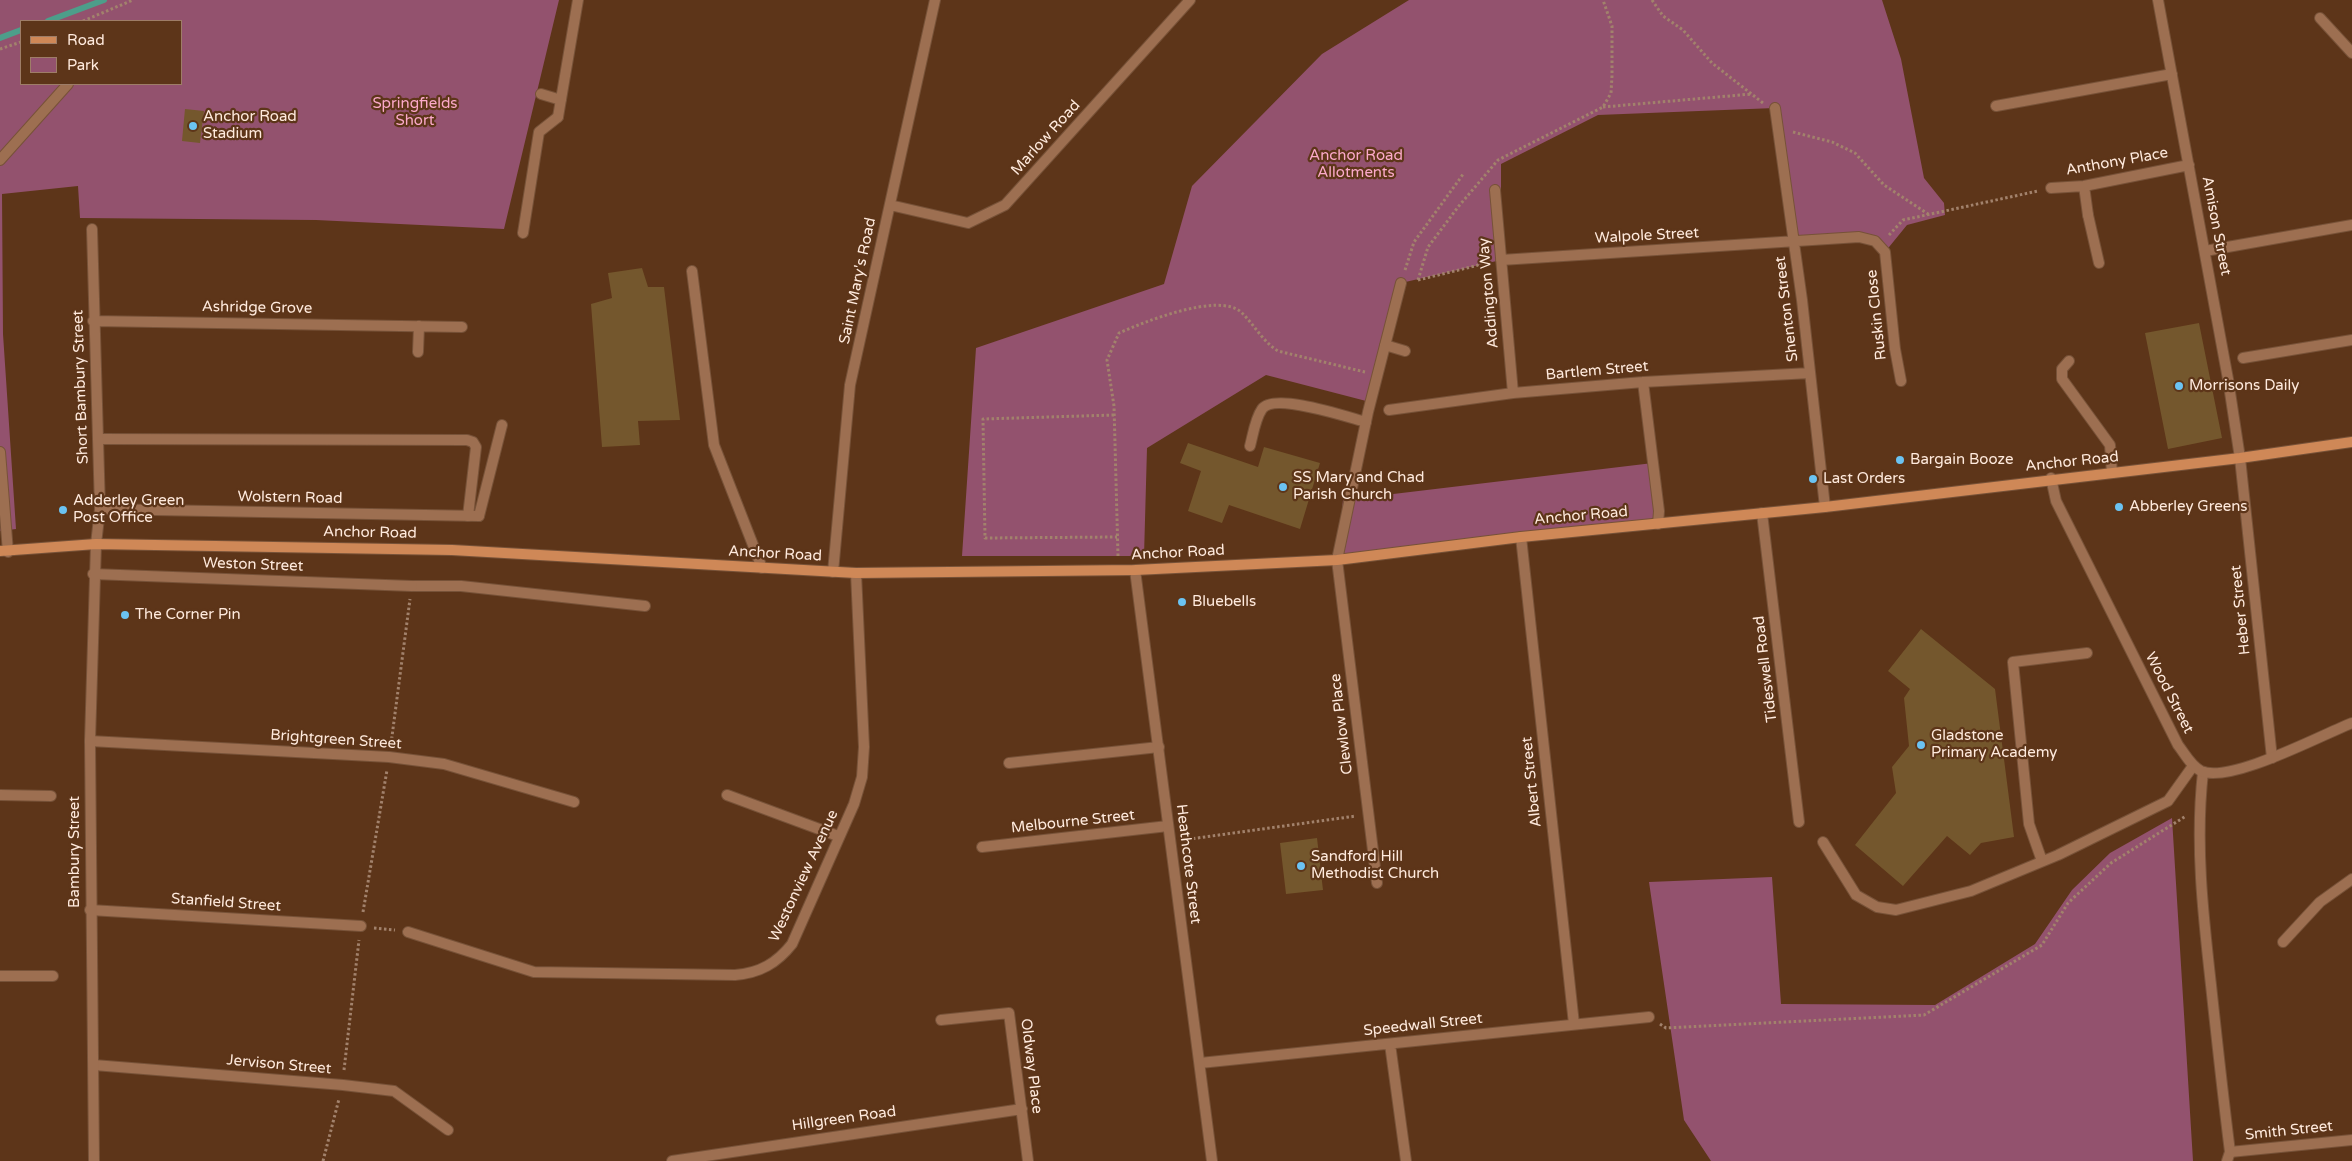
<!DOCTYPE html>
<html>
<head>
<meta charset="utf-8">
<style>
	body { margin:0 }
	#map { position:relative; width:2352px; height:1161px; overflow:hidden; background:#5d3519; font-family:"Varela Round",sans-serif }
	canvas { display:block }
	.legend { position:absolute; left:20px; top:20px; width:162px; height:65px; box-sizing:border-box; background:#5d3519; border:1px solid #9e7d67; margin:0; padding:6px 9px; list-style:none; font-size:15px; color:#ffeadd }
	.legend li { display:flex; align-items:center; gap:10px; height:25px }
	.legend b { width:25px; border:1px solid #9e7d67 }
</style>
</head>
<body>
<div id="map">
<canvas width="2352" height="1161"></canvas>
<ul class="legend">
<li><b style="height:6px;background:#cf8857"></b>Road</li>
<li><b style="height:14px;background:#93526e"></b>Park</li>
</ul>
</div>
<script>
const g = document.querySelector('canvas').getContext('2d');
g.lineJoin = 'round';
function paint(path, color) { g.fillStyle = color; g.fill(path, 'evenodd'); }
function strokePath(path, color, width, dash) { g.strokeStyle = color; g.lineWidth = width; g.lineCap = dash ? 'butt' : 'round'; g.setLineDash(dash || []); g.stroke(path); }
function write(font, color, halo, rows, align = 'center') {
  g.font = font + ' "Varela Round",sans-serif'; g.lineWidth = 4.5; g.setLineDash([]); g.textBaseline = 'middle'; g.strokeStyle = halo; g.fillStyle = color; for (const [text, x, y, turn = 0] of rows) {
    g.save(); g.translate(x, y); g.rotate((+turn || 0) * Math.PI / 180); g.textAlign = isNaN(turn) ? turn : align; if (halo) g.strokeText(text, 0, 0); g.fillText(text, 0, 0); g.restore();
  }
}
const green = new Path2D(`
	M 0,0 L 559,0 L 504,229 L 316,220 L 80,218 L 78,186 L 2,194 L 3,334 L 16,529 L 0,531 ZM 21,21 L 181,21 L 181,84 L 21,84 Z
	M 1409,0 L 1882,0 L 1901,59 L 1924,178 L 1944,203 L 1945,215 L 1907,225 L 1885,252 L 1875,241 L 1795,243 L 1775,108 L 1598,115 L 1501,164 L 1501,260 L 1401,283 L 1370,402 L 1266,375 L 1147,448 L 1144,556 L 962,556 L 976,348 L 1164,284 L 1192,186 L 1322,54 Z
	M 1653,463 L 1658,524 L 1337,560 L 1343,500 Z
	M 2172,818 L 2193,1161 L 1711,1161 L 1684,1120 L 1649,882 L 1772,877 L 1781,1004 L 1935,1005 L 2035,944 L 2072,890 L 2110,853 Z`);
const stream = new Path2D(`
	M 48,21 L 104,0
	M 0,38 L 21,30`);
const building = new Path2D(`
	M 185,109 L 204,111 L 200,143 L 182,141 Z
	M 642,268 L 648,287 L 664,287 L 680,420 L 638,421 L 640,445 L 602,447 L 591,304 L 612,298 L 608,273 Z
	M 2199,323 L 2222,438 L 2168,449 L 2145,333 Z
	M 1188,443 L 1258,467 L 1264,447 L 1320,463 L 1300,529 L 1229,505 L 1222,523 L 1188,511 L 1201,471 L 1180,463 Z
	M 1921,629 L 1995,689 L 2014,837 L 1981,843 L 1970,855 L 1947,836 L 1903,886 L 1855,845 L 1896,793 L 1892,767 L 1909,746 L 1904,698 L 1910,689 L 1888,671 Z
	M 1317,838 L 1323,890 L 1286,894 L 1280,843 Z`);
const path = new Path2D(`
	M 1652,0 L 1663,16 L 1683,30 L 1712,63 L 1763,103
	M 83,21 L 133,0
	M 0,49 L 21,42
	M 1603,107 L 1752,94
	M 1793,132 L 1832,142 L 1855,153 L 1884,185 L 1928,214
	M 1889,235 L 1903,220 L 2038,191
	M 1405,270 L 1414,242 L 1464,173
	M 1418,280 L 1428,247 L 1458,207 L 1498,160 L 1603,107 L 1611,93 L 1612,76 L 1612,26 L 1603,0
	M 1418,280 L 1487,263
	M 1114,415 L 983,419 L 985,538 L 1117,537
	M 1118,556 L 1114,406 L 1107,360 L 1119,333 C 1144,322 1218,292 1241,312 C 1254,324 1262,341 1278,351 L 1365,372
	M 391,744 L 410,599
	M 1183,840 L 1356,816
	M 363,912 L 387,770
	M 374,928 L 395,930
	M 1660,1024 L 1666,1028 L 1924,1015 L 2042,945 L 2068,903 L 2111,863 L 2186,816
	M 344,1070 L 359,940
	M 323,1161 L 339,1099`);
const service = new Path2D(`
	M 0,160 L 68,84
	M 2088,215 L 2099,263
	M 523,233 L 539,132 L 558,117
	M 692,271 L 714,445 L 762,568
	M 2069,361 L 2062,369 L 2062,379 L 2110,445 L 2112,473
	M 99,439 L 467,440 L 473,442 L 476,447 L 468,516
	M 1250,446 C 1253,435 1255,419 1262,409 C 1274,392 1347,417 1366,422
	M 0,452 L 8,552
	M 479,516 L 502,425
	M 412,586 L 461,586 L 645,606
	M 1009,763 L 1159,747
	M 2203,772 C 2195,843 2203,914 2211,985 C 2217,1041 2223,1096 2230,1152 L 2227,1161
	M 1823,842 L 1856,895 L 1877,907 L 1896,910 L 1971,891 L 2058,855 L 2168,801 L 2193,766
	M 2042,861 L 2029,824 L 2013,662 L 2087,653`);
const minor = new Path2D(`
	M 2158,0 L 2228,379 L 2240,458 L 2272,758
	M 2320,18 L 2352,53
	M 541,94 L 561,100
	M 1996,106 L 2172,74
	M 1775,108 L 1802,300 L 1825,507
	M 558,117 L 578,0
	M 2084,186 L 2088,215
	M 2051,188 L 2084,186 L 2189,165
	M 1495,190 L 1513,393
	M 890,205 L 968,223 L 1005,205 L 1190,0
	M 92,229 L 100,509 L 96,544
	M 2205,251 L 2352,225
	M 1501,260 L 1859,237 L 1875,241 L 1885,252 L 1895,349 L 1901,381
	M 93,321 L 462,327
	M 1385,345 L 1405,351
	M 418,352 L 419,326
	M 2243,358 L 2352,340
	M 1643,382 L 1659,511 L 1658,524
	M 1389,410 L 1513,393 L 1643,382 L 1810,373
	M 100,509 L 479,516
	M 1762,513 L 1799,822
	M 1521,537 L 1574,1024
	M 833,572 L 850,385 L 935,0
	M 93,574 L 412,586
	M 90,741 L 389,757 L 444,764 L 574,802
	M 0,795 L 51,796
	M 727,795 L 838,836
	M 982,847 L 1168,826
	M 1377,883 L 1337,560 L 1368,412 L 1401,283
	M 90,910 L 361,926
	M 408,932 L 534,972 L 735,975 C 760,973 777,963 792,944 L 854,804 L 862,777 L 864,747 L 856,573
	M 2283,942 L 2320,902 L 2352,879
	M 0,976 L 53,976
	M 941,1020 L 1009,1013 L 1028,1161
	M 1390,1044 L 1406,1161
	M 1200,1063 L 1649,1017
	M 94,1065 L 343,1085 L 394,1091 L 448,1130
	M 2230,1152 L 2352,1140
	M 672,1161 L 1022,1109`);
const tertiary = new Path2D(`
	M 2051,478 L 2056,501 L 2178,745 C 2185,754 2191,766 2201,771 C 2230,784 2321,735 2352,723
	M 1135,570 L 1212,1161
	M 94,1161 L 90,741 L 96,544`);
const secondary = new Path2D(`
	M 0,551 L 96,544 L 452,550 L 856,573 L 1135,570 L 1337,560 L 1521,537 L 1825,507 L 2240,458 L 2352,442`);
const markers = [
	[193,126,5,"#6bc3f2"],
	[2179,386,5,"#6bc3f2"],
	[1900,460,5,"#6bc3f2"],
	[1813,479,5,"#6bc3f2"],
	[1283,487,5,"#6bc3f2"],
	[2119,507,5,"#6bc3f2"],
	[63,510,5,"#6bc3f2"],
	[1182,602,5,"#6bc3f2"],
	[125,615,5,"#6bc3f2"],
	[1921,745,5,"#6bc3f2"],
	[1301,866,5,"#6bc3f2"]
];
const parkNames = [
	["Springfields",415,104],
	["Short",415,121],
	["Anchor Road",1356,156],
	["Allotments",1356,173]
];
const poiNames = [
	["Anchor Road",203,117],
	["Stadium",203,134],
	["Morrisons Daily",2189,386],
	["Bargain Booze",1910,460],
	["SS Mary and Chad",1293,478],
	["Parish Church",1293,495],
	["Last Orders",1823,479],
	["Adderley Green",73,501],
	["Post Office",73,518],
	["Abberley Greens",2129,507],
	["Bluebells",1192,602],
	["The Corner Pin",135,615],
	["Gladstone",1931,736],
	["Primary Academy",1931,753],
	["Sandford Hill",1311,857],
	["Methodist Church",1311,874]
];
const streetNames = [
	["Marlow Road",1046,138,-48],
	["Anthony Place",2117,162,-10],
	["Amison Street",2216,226,79],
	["Walpole Street",1647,236,-3],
	["Saint Mary's Road",858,281,-78],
	["Addington Way",1489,293,-95],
	["Ashridge Grove",257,308,1],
	["Shenton Street",1787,309,-97],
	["Ruskin Close",1877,315,-96],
	["Bartlem Street",1597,371,-5],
	["Short Bambury Street",81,387,-92],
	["Anchor Road",2072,462,-6],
	["Wolstern Road",290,498,1],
	["Anchor Road",1581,516,-5],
	["Anchor Road",370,533,1],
	["Anchor Road",1178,553,-3],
	["Anchor Road",775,554,3],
	["Weston Street",253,565,2],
	["Heber Street",2241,610,-96],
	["Tideswell Road",1766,669,-97],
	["Wood Street",2169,693,63],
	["Clewlow Place",1342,724,-97],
	["Brightgreen Street",336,740,4],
	["Albert Street",1532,782,-96],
	["Melbourne Street",1073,822,-6],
	["Bambury Street",75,852,-90],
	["Heathcote Street",1188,864,83],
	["Westonview Avenue",804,876,-65],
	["Stanfield Street",226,903,4],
	["Speedwall Street",1423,1025,-6],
	["Jervison Street",279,1065,5],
	["Oldway Place",1031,1066,83],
	["Hillgreen Road",844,1119,-8],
	["Smith Street",2289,1131,-6]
];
paint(green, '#93526e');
strokePath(stream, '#4d9e8a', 6);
paint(building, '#74572d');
strokePath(service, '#775238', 12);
strokePath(minor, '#775238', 12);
strokePath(tertiary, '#775238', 12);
strokePath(secondary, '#775238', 12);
strokePath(path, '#a2826c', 3, [2.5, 2.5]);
strokePath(service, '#9d6f51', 10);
strokePath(minor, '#9d6f51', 10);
strokePath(tertiary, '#9d6f51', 10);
strokePath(secondary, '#cf8857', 10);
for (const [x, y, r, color] of markers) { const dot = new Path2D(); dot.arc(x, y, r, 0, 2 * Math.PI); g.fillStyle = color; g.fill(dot); strokePath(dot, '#5d3519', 2); }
write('15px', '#fba9ca', '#5d3519', parkNames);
write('15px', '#ffeadd', '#5d3519', poiNames, 'left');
write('15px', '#ffeadd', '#5d3519', streetNames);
</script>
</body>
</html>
